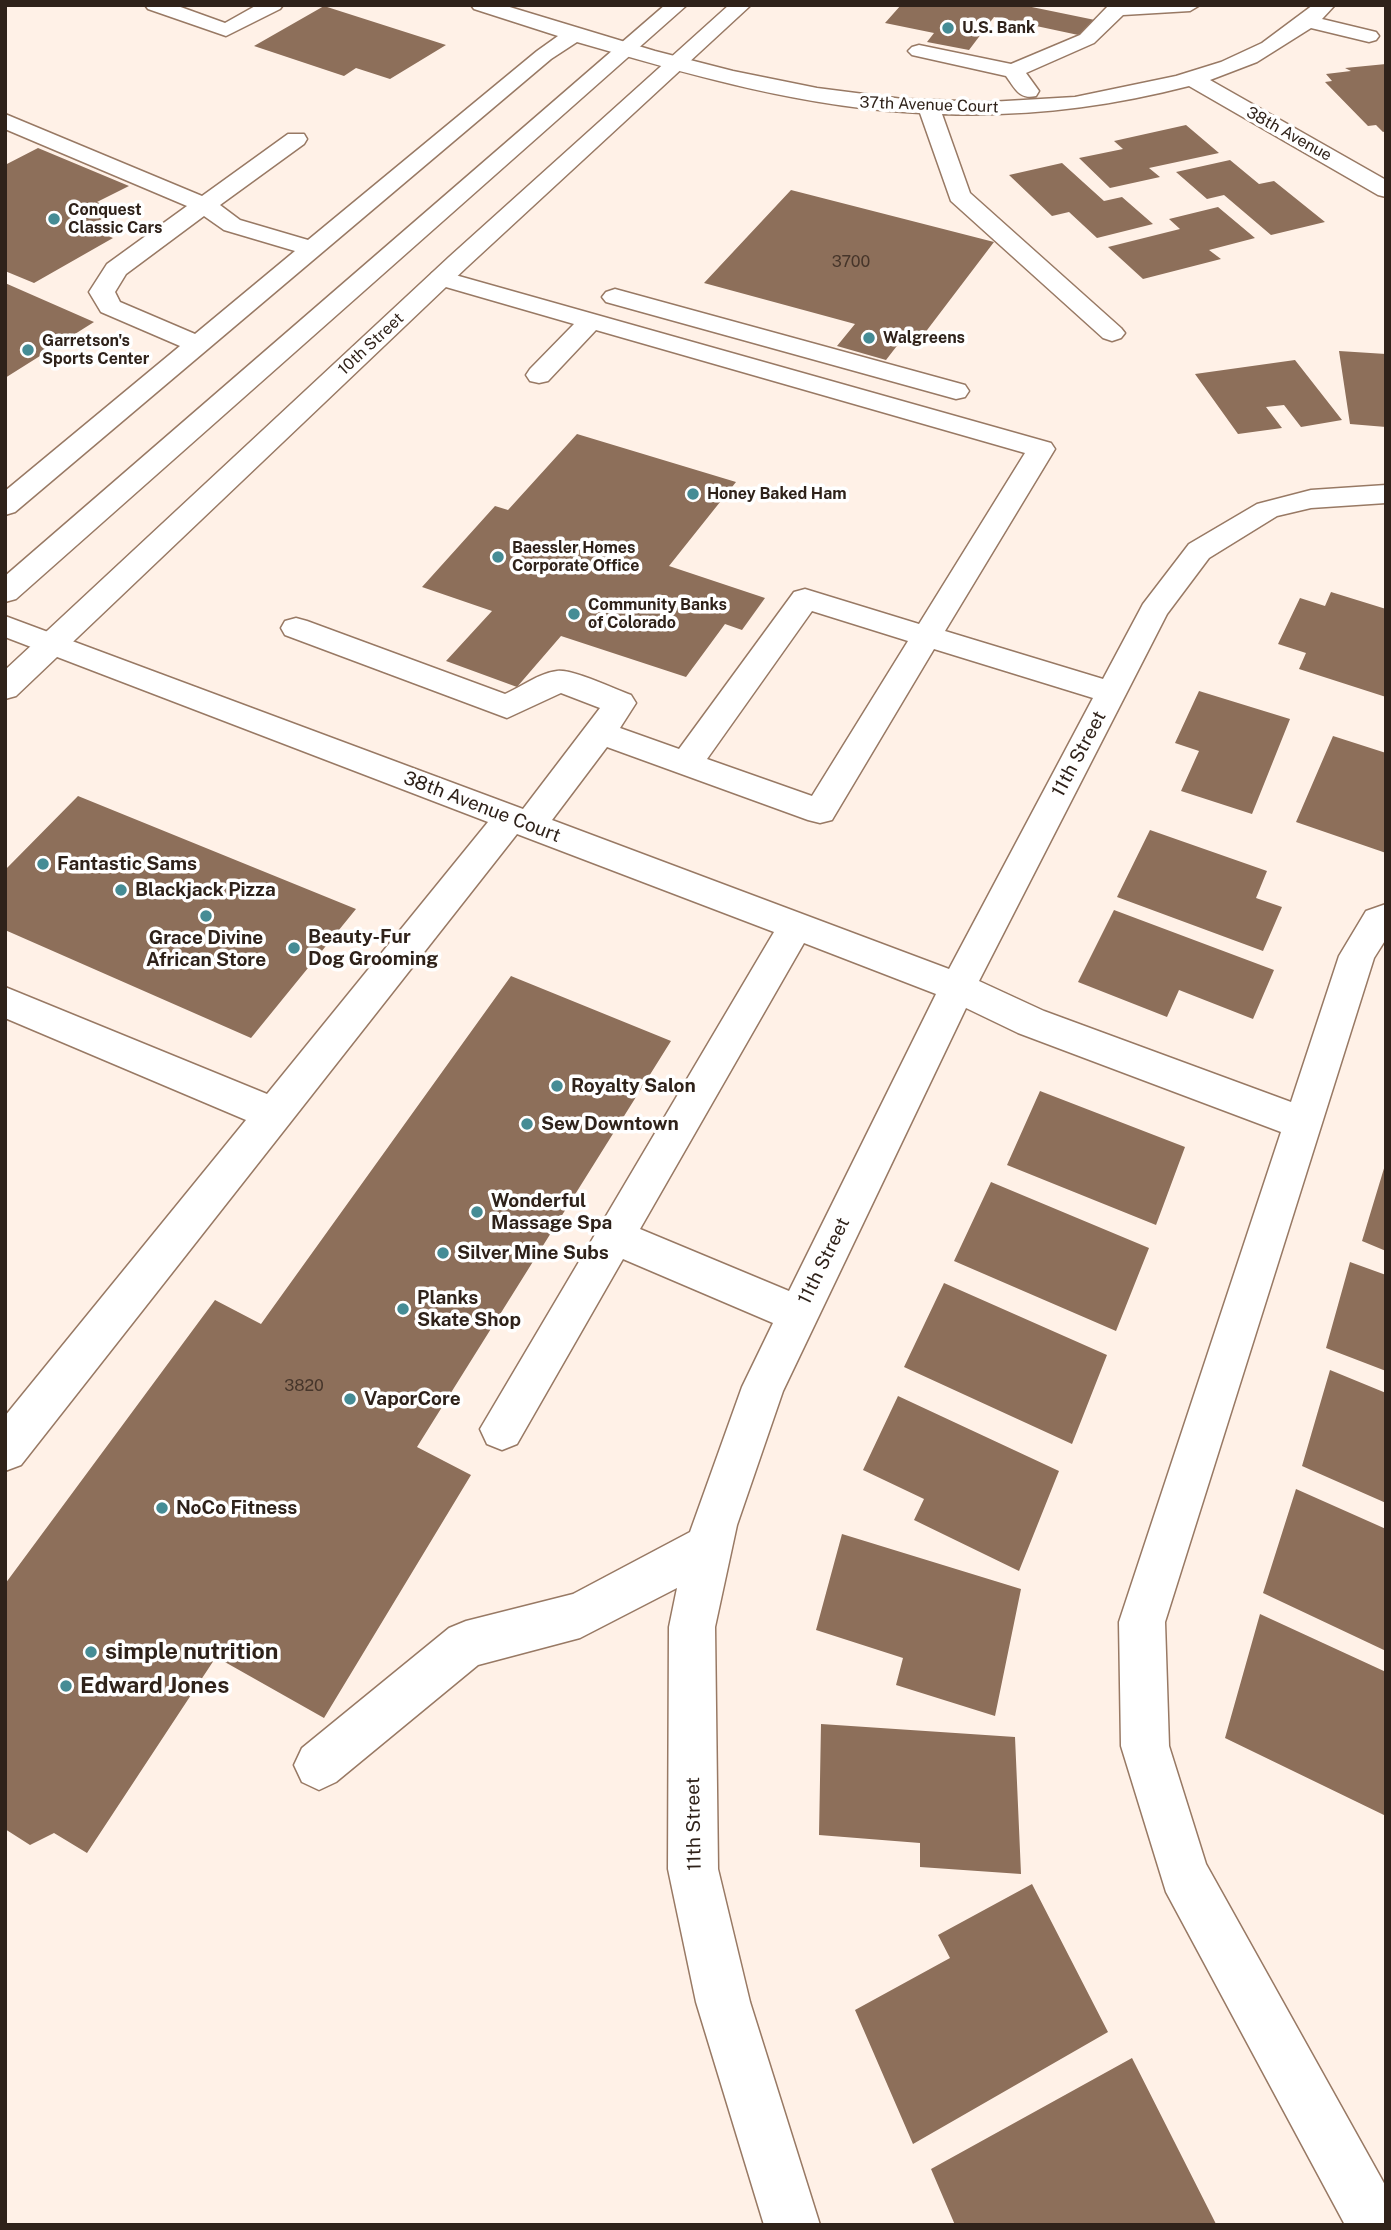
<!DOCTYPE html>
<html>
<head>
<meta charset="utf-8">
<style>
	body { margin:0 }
	#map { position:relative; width:1391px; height:2230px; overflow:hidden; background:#fff1e7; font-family:"Public Sans",sans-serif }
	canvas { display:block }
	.frame { position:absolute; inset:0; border:7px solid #2f221a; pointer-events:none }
</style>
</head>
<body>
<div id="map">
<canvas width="1391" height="2230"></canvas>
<div class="frame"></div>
</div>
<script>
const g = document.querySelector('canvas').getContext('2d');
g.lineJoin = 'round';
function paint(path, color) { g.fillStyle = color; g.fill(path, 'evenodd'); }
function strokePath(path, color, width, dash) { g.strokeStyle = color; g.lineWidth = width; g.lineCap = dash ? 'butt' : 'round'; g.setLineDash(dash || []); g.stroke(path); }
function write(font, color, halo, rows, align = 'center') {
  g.font = font + ' "Public Sans",sans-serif'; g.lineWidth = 7; g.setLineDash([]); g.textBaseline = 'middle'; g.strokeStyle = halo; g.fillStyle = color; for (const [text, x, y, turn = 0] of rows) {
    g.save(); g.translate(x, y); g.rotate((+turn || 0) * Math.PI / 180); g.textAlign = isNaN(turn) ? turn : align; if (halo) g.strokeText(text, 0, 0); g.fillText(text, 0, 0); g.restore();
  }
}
const building = new Path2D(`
	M 901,5 L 1022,5 L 1095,20 L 1083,36 L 994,17 L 969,50 L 927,42 L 934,33 L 885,23 Z
	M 324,6 L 446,45 L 390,79 L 356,68 L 344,76 L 254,46 Z
	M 1386,64 L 1386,131 L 1383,132 L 1376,125 L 1368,126 L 1325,82 L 1332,81 L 1326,74 L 1351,71 L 1345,68 Z
	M 1186,125 L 1219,153 L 1149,168 L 1160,177 L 1110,188 L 1079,158 L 1123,149 L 1114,141 Z
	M 38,148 L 129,186 L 97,202 L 117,211 L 87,227 L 113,238 L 34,283 L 5,271 L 5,165 Z
	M 1230,160 L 1259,184 L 1274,181 L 1325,222 L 1271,235 L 1224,195 L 1207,199 L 1176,172 Z
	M 1062,163 L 1104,201 L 1122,197 L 1153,224 L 1097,238 L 1069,212 L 1052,216 L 1009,175 Z
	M 791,190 L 994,242 L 918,342 L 903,338 L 886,360 L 837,346 L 855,324 L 704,283 Z
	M 1218,207 L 1255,238 L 1209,250 L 1221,259 L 1143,279 L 1108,247 L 1180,229 L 1169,219 Z
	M 5,283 L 94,322 L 5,378 Z
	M 1339,351 L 1386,354 L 1386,427 L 1350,424 Z
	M 1295,360 L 1342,420 L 1301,427 L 1284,405 L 1266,407 L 1282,428 L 1238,434 L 1195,374 Z
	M 577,434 L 736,482 L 669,566 L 765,598 L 742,630 L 725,624 L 686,677 L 561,636 L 517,687 L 446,661 L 492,611 L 422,587 L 495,506 L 508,510 Z
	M 1331,592 L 1386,609 L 1386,697 L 1299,669 L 1306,653 L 1278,644 L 1300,598 L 1325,606 Z
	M 1199,691 L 1290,719 L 1252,814 L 1181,791 L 1199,751 L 1175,743 Z
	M 1333,736 L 1386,753 L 1386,853 L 1296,822 Z
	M 78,796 L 356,909 L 251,1038 L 5,930 L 5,870 Z
	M 1150,830 L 1267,871 L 1256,898 L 1282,907 L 1263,951 L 1117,897 Z
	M 1114,910 L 1274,970 L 1253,1019 L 1179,990 L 1167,1017 L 1078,982 Z
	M 511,976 L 671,1041 L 417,1447 L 471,1475 L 324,1718 L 216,1657 L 87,1853 L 54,1833 L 30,1845 L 5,1829 L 5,1584 L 215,1300 L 261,1324 Z
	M 1040,1091 L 1185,1147 L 1156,1225 L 1007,1165 Z
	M 1385,1165 L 1386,1165 L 1386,1251 L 1362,1241 Z
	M 991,1182 L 1149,1248 L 1116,1331 L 954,1261 Z
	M 1350,1262 L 1386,1275 L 1386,1371 L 1326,1348 Z
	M 944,1283 L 1107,1355 L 1072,1444 L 904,1367 Z
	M 1330,1370 L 1386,1393 L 1386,1503 L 1302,1466 Z
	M 898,1396 L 1059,1471 L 1019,1571 L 914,1520 L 924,1499 L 863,1470 Z
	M 1296,1489 L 1386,1529 L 1386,1651 L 1263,1593 Z
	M 842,1534 L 1021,1589 L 995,1716 L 896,1685 L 903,1658 L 816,1630 Z
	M 1260,1614 L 1386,1672 L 1386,1816 L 1225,1738 Z
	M 821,1724 L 1015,1737 L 1021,1874 L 920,1867 L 920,1843 L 819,1835 Z
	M 1032,1884 L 1108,2032 L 913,2144 L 855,2010 L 950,1958 L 938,1935 Z
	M 1132,2058 L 1216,2224 L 955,2225 L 931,2169 Z`);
const minor = new Path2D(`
	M 145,5 L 175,5 L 225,23 L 257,5 L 283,5 L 280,9 L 226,36 L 148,9 Z
	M 471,5 L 503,5 L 655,51 L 733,71 L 817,88 L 903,99 L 989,102 L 1075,97 L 1176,76 L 1221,62 L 1262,43 L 1313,5 L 1335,5 L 1322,19 L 1376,32 L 1379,36 L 1376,40 L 1369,42 L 1311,28 L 1257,62 L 1210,80 L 1386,180 L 1386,197 L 1378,195 L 1189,86 C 1108,107 1026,117 942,114 L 970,193 L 1121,328 L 1125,333 L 1121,338 L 1112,341 L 1103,338 L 951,201 L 920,113 C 804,108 688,74 577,42 L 551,59 L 15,512 L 5,515 L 5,491 L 180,346 L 101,312 L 89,292 L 107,264 L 187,206 L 5,129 L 5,114 L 202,196 L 288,134 L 304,134 L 307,139 L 304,144 L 220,205 L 240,220 L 308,240 L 537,51 L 558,36 L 474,9 ZM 204,216 L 224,230 L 295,251 L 195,334 L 120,302 L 115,292 L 126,274 Z
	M 1109,5 L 1200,5 L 1190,11 L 1123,15 L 1094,43 L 1026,73 L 1039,91 L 1036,96 C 1019,100 1015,88 1006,76 L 912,55 L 908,51 L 912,47 L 919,45 L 1011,64 L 1080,35 Z
	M 441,271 L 1051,443 L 1055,449 L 945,631 L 1103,679 L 1143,604 L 1189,544 L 1257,504 L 1311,490 L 1386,485 L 1386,503 L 1311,508 L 1277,516 L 1209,558 L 1167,614 L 979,981 L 1044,1011 L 1291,1102 L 1339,956 L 1366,911 L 1386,904 L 1386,939 L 1374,958 L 1165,1622 L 1169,1746 L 1206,1864 L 1385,2185 L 1385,2225 L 1345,2225 L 1166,1892 L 1121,1746 L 1119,1622 L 1281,1132 L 1018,1033 L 966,1008 L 783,1391 L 737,1525 L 715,1627 L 718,1869 L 750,2002 L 820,2225 L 764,2225 L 696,2002 L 668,1869 L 669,1627 L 677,1588 L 580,1638 L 478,1665 L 336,1782 L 319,1790 L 302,1782 L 294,1765 L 302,1748 L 449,1628 L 466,1621 L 573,1594 L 690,1532 L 742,1387 L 773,1323 L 623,1259 L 517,1444 L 502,1450 L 487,1444 L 480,1429 L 774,932 L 517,834 L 21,1465 L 5,1471 L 5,1416 L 246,1120 L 5,1018 L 5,987 L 267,1094 L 488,822 L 5,637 L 5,616 L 523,809 L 600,708 L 561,693 L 507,718 L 285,635 L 281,628 L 285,621 L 296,618 L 307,621 L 505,694 C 521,687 539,673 557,671 C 573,669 614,689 631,695 L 636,703 L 620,728 L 679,749 L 794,592 L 805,589 L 919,624 L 1025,453 L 596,330 L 548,381 L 539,383 L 530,381 L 526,375 L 530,369 L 574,324 L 432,283 L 429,278 L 432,273 ZM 812,611 L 908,641 L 812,796 L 707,759 ZM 934,649 L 1093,698 L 949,969 L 552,820 L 607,747 L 808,820 L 820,823 L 832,820 ZM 804,943 L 936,994 L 789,1291 L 640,1229 Z
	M 615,289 L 965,385 L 969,391 L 965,397 L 956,399 L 606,302 L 602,297 L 606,292 Z`);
const major = new Path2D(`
	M 665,5 L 687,5 L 16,599 L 5,602 L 5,576 Z
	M 729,5 L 751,5 L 467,267 L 16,696 L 5,699 L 5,670 L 449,257 Z`);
const markers = [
	[948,28,7,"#458c95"],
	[54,219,7,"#458c95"],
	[869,338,7,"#458c95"],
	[28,350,7,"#458c95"],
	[693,494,7,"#458c95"],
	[498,557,7,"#458c95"],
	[574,614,7,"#458c95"],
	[43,864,7,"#458c95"],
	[121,890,7,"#458c95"],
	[206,916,7,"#458c95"],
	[294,948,7,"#458c95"],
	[557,1086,7,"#458c95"],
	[527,1124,7,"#458c95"],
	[477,1212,7,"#458c95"],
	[443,1253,7,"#458c95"],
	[403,1309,7,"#458c95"],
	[350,1399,7,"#458c95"],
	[162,1508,7,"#458c95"],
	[91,1652,7,"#458c95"],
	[66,1686,7,"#458c95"]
];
const farPoinames = [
	["U.S. Bank",962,28],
	["Conquest",68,210],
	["Classic Cars",68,228],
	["Walgreens",883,338],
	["Garretson's",42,341],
	["Sports Center",42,359],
	["Honey Baked Ham",707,494],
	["Baessler Homes",512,548],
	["Corporate Office",512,566],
	["Community Banks",588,605],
	["of Colorado",588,623]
];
const farStreetnames = [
	["37th Avenue Court",929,105,2],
	["38th Avenue",1289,134,29],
	["10th Street",371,344,-43]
];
const numberNames = [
	["3700",851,262],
	["3820",304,1386]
];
const streetNames = [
	["11th Street",1079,754,-62],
	["38th Avenue Court",482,807,21],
	["11th Street",824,1261,-64],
	["11th Street",694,1824,-91]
];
const poiNames = [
	["Fantastic Sams",57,864],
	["Blackjack Pizza",135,890],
	["Beauty-Fur",308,937],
	["Dog Grooming",308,959],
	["Grace Divine",206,938,"center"],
	["African Store",206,960,"center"],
	["Royalty Salon",571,1086],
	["Sew Downtown",541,1124],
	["Wonderful",491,1201],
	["Massage Spa",491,1223],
	["Silver Mine Subs",457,1253],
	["Planks",417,1298],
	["Skate Shop",417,1320],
	["VaporCore",364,1399],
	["NoCo Fitness",176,1508]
];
const nearPoinames = [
	["simple nutrition",105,1652],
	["Edward Jones",80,1686]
];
paint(building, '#8d6f5a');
strokePath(minor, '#987964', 3);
strokePath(major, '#987964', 3);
paint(minor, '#fff');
paint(major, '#fff');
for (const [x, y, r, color] of markers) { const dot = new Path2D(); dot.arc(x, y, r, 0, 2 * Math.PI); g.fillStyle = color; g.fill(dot); strokePath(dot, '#fff', 2.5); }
write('bold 16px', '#2f221a', '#fff', farPoinames, 'left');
write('16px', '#2f221a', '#fff', farStreetnames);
write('16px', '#46352a', null, numberNames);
write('19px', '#2f221a', '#fff', streetNames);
write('bold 19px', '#2f221a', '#fff', poiNames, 'left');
write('bold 23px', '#2f221a', '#fff', nearPoinames, 'left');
</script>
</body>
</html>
